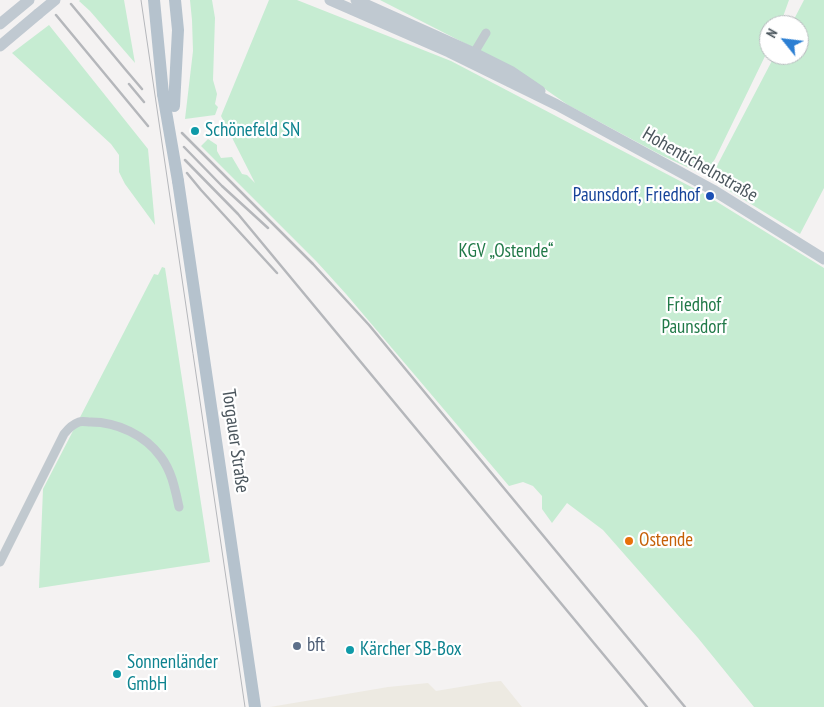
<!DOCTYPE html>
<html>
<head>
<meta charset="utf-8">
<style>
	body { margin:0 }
	#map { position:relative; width:824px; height:707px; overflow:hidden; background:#f4f2f2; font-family:"PT Sans Narrow",sans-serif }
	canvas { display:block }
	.north { position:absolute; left:759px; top:15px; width:50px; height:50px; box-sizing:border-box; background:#fff; border:1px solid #b7bbbe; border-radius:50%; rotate:299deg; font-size:14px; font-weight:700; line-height:20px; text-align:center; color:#4b565d }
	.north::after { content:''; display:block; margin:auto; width:18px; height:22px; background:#2c7fd3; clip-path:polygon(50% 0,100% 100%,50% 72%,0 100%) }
</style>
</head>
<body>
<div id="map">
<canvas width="824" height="707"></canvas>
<div class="north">N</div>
</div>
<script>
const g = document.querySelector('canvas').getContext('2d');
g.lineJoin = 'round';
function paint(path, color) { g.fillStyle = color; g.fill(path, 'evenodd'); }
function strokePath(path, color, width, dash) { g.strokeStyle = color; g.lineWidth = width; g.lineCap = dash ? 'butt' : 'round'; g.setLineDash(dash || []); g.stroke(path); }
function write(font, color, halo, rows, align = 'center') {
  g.font = font + ' "PT Sans Narrow",sans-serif'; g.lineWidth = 4.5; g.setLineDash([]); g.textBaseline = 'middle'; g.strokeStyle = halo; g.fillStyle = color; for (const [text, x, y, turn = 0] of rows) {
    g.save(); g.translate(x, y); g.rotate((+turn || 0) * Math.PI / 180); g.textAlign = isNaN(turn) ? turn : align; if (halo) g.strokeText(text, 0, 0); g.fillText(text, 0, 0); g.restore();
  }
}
const commercial = new Path2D(`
	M 501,681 L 522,707 L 270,707 L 388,687 L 428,683 L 436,691 L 490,682 Z`);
const green = new Path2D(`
	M 80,0 L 124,0 L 135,63 L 90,11 L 79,1 Z
	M 190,0 L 212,0 L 215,18 L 213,80 L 217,94 L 215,104 L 218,107 L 215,115 L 185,119 L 193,51 L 192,20 Z
	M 269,0 L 297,0 L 451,61 L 701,192 L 824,268 L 824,707 L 754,707 L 698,638 L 603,530 L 567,503 L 552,523 L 542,509 L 542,496 L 533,486 L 523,482 L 509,486 L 346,294 L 317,262 L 201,146 L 208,139 L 217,145 L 217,151 L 221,158 L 232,157 L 242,174 L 247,175 L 255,183 L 221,116 Z
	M 380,0 L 789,0 L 780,25 L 769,25 L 769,48 L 715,159 L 704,175 L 661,155 L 568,105 L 519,71 Z
	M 804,0 L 824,0 L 824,188 L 800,234 L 710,179 L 775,55 L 799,55 L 799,25 L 791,25 Z
	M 49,25 L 148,149 L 155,225 L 125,184 L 119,172 L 119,155 L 111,144 L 12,53 Z
	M 162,267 L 165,268 L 210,562 L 39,588 L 43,489 L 154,274 L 158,275 Z`);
const minor = new Path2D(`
	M 474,53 L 486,33
	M 0,562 L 64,434 C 68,429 73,424 79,422 C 82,421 87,422 91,422 C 117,422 145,435 161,457 C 172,472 175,489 179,507`);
const secondary = new Path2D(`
	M 330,0 L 449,52 L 557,105 L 713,190 L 824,259
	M 356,0 L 474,53 L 512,72 L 540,91
	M 0,24 L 29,0
	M 0,46 L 38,14`);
const primary = new Path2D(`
	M 154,0 L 163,94
	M 174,106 L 178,30 L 175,0
	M 178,181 L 255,707`);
const tram = new Path2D(`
	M 141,0 L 245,707`);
const rail = new Path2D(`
	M 71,4 L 125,69 L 142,89
	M 56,15 L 148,126
	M 129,84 L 144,102
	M 182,133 L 313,264 L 369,325 L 685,707
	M 184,147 L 222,186 L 268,228
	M 185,160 L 238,214 L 647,707
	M 187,173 L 201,190 L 277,273`);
const secondaryBridge = new Path2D(`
	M 38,14 L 55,0`);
const primaryBridge = new Path2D(`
	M 163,94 L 178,181`);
const markers = [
	[195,131,5,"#0f9aa8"],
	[710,196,5,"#1a4fb4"],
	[629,541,5,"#e8710a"],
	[297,646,5,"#5c6f8a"],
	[350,650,5,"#0f9aa8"],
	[117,674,5,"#0f9aa8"]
];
const cultureNames = [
	["Schönefeld SN",205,131],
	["Kärcher SB-Box",360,650],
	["Sonnenländer",127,663],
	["GmbH",127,685]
];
const streetNames = [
	["Hohentichelnstraße",700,165,30],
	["Torgauer Straße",235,441,82]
];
const transitNames = [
	["Paunsdorf, Friedhof",700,196]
];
const parkNames = [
	["KGV „Ostende“",506,252],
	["Friedhof",694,306],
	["Paunsdorf",694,328]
];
const foodNames = [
	["Ostende",639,541]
];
const serviceNames = [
	["bft",307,646]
];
paint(commercial, '#edeae2');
paint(green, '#c6ecd2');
strokePath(minor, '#c1c9cf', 9);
strokePath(secondary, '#c0c9d1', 11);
strokePath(primary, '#b5c2cd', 12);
strokePath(tram, '#b5b7bb', 1);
strokePath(rail, '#b5b7bb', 2.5);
strokePath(secondaryBridge, '#c0c9d1', 11);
strokePath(primaryBridge, '#b5c2cd', 12);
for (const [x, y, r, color] of markers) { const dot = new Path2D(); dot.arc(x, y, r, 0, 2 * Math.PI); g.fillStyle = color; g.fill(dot); strokePath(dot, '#fff', 2); }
write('19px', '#0d838f', '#fff', cultureNames, 'left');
write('19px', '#4b565d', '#fff', streetNames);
write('19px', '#164399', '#fff', transitNames, 'right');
write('19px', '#217948', '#fff', parkNames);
write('19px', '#c56008', '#fff', foodNames, 'left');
write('19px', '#4e5e75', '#fff', serviceNames, 'left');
</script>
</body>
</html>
